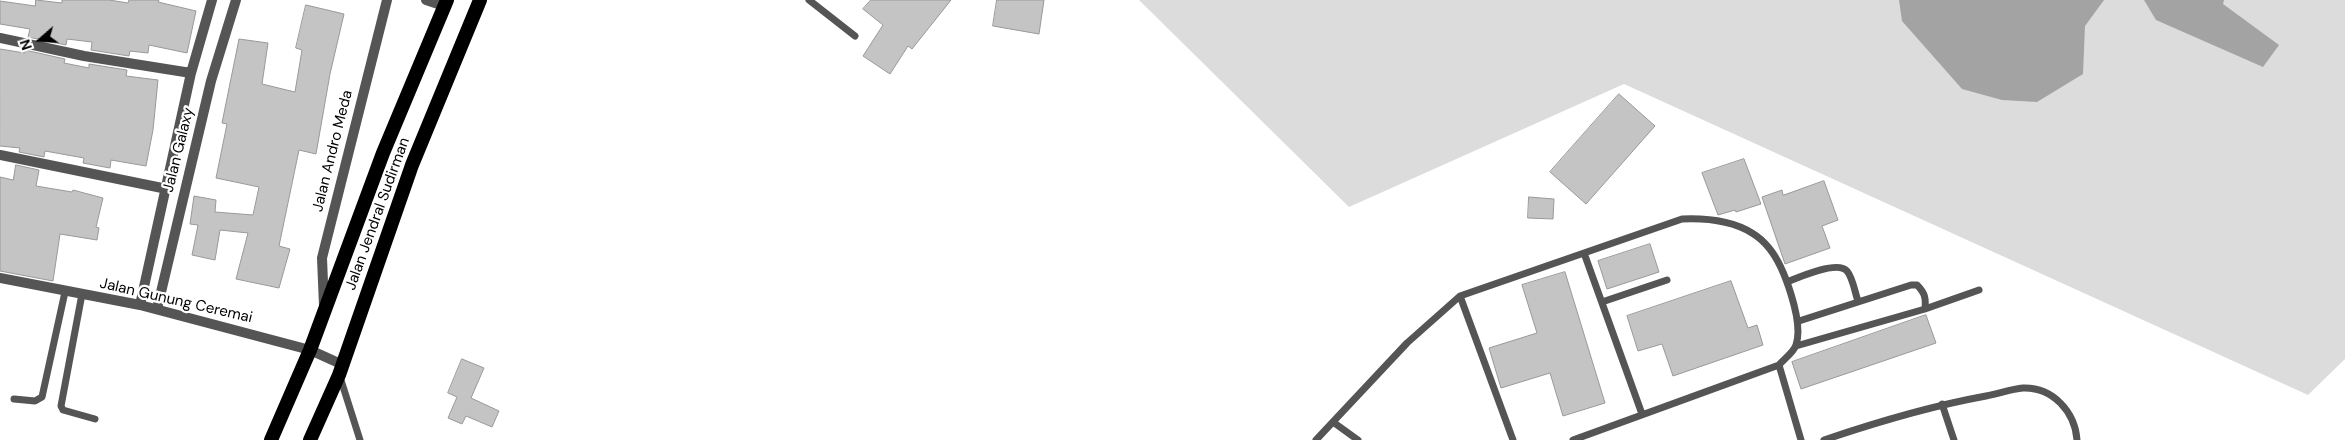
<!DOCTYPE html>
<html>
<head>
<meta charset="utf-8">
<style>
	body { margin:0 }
	#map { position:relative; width:2345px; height:440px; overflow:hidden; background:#fff; font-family:"DM Sans",sans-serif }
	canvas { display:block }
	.north { position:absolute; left:15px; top:15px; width:50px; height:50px; -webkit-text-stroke:4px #fff; paint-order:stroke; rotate:251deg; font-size:14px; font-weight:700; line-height:20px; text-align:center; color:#000 }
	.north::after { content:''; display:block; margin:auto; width:18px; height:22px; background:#000; clip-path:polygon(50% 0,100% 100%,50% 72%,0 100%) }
</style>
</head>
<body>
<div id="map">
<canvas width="2345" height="440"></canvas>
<div class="north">N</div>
</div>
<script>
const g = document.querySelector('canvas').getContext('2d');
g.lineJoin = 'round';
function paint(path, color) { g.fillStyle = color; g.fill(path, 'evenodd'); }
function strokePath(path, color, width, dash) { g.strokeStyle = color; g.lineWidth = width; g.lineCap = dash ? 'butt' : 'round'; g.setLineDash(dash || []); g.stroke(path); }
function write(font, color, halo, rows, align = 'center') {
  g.font = font + ' "DM Sans",sans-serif'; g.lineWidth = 4.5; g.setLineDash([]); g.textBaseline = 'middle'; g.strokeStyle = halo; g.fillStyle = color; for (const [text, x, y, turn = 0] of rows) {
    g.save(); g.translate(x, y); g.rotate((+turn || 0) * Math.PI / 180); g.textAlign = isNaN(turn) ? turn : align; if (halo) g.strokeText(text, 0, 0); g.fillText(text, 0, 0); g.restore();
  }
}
const green = new Path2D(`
	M 1139,0 L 2345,0 L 2345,359 L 2308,395 L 1624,84 L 1349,207 Z`);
const water = new Path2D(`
	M 1899,0 L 2104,0 L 2085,26 L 2083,74 L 2037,102 L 2002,100 L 1962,89 L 1902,21 Z
	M 2144,0 L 2224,0 L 2223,4 L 2279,45 L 2263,67 L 2156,20 Z`);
const building = new Path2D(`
	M 36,0 L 62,3 L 62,0 L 109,0 L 128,3 L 129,0 L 159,0 L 158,2 L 196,11 L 187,53 L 149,45 L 148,53 L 130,51 L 129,56 L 91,50 L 92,42 L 67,39 L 66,45 L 28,37 L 30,29 L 0,24 L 0,1 L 35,6 Z
	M 871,0 L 951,0 L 912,49 L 908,46 L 890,74 L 863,56 L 883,25 L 863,9 Z
	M 997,0 L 1044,0 L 1039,34 L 993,26 Z
	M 306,5 L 344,14 L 330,74 L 316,154 L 299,150 L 279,246 L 290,249 L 279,288 L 236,279 L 248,233 L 220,230 L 215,260 L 192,255 L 198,225 L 190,224 L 194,196 L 216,200 L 215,212 L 253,215 L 259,187 L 216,178 L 227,124 L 222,123 L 239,39 L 268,43 L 262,84 L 295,92 L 302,50 L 296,48 Z
	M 0,49 L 25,53 L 25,50 L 65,59 L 64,63 L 89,68 L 89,64 L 127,70 L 126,76 L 158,80 L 153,130 L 146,166 L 111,160 L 110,168 L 83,163 L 84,158 L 45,151 L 44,157 L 19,152 L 20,148 L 0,146 Z
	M 1619,94 L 1655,126 L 1586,204 L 1550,172 Z
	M 1744,159 L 1761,204 L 1736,212 L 1735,210 L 1718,215 L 1702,173 Z
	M 16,165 L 39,170 L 36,186 L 72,192 L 73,190 L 103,198 L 96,227 L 99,228 L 97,240 L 60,234 L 53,281 L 0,271 L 0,177 L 13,180 Z
	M 1824,181 L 1838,220 L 1822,226 L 1830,248 L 1785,264 L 1762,197 L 1782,190 L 1783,195 Z
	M 1529,197 L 1554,199 L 1553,219 L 1528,218 Z
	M 1650,244 L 1659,272 L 1607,289 L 1598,261 Z
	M 1565,272 L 1605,403 L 1563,416 L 1550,373 L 1501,388 L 1489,348 L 1537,333 L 1522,285 Z
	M 1731,281 L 1748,328 L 1757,325 L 1763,345 L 1673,376 L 1662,344 L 1638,351 L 1627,316 Z
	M 1926,315 L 1936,343 L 1801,389 L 1792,362 Z
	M 462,359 L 484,368 L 471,398 L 499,411 L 492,427 L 466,416 L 462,424 L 448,418 L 457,397 L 448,393 Z`);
const service = new Path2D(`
	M 809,0 L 855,36
	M 1584,253 L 1642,414
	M 1787,282 C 1799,277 1838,260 1847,271 C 1853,278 1855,293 1858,301
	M 82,294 L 61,406 L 63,410 L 95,419
	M 1460,296 L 1513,440
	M 1602,302 L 1667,280
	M 1925,309 L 1979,290
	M 1796,346 L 1925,309 C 1926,298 1925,293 1917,285 L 1911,285 L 1799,321
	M 1779,365 L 1801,440
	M 340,377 L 360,440
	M 14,399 L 35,401 L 42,397 L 65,292
	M 1942,404 L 1954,440
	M 1333,422 L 1358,440
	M 1316,440 L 1407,343 L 1460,296 L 1682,219 C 1706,218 1731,220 1752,233 C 1757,236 1765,243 1769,248 C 1784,266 1804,322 1796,345 C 1794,352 1784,359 1779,365 L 1573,440
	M 1824,440 C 1877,422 1931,406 1986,396 C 1998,394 2011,389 2023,388 C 2053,387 2075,412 2077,440`);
const minor = new Path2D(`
	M 426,0 L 444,6
	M 0,38 L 84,56 L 191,73
	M 0,155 L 167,189
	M 0,278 L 140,305 L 310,350 L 341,364
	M 140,305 L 191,73 L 212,0
	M 324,306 L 322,258 L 387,0
	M 157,309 L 211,81 L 236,0`);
const trunk = new Path2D(`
	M 271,440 L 310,350 L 383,153 L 447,0
	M 310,440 L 339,375 L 412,165 L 480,0`);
const streetNames = [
	["Jalan Galaxy",179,150,-76],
	["Jalan Andro Meda",333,151,-76],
	["Jalan Jendral Sudirman",378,214,-70],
	["Jalan Gunung Ceremai",176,301,13]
];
paint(green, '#dcdcdc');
paint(water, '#a3a3a3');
paint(building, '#c4c4c4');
strokePath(building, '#999', 1);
strokePath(service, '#555', 7);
strokePath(minor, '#555', 10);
strokePath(trunk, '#000', 14);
write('15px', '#000', '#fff', streetNames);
</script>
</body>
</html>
